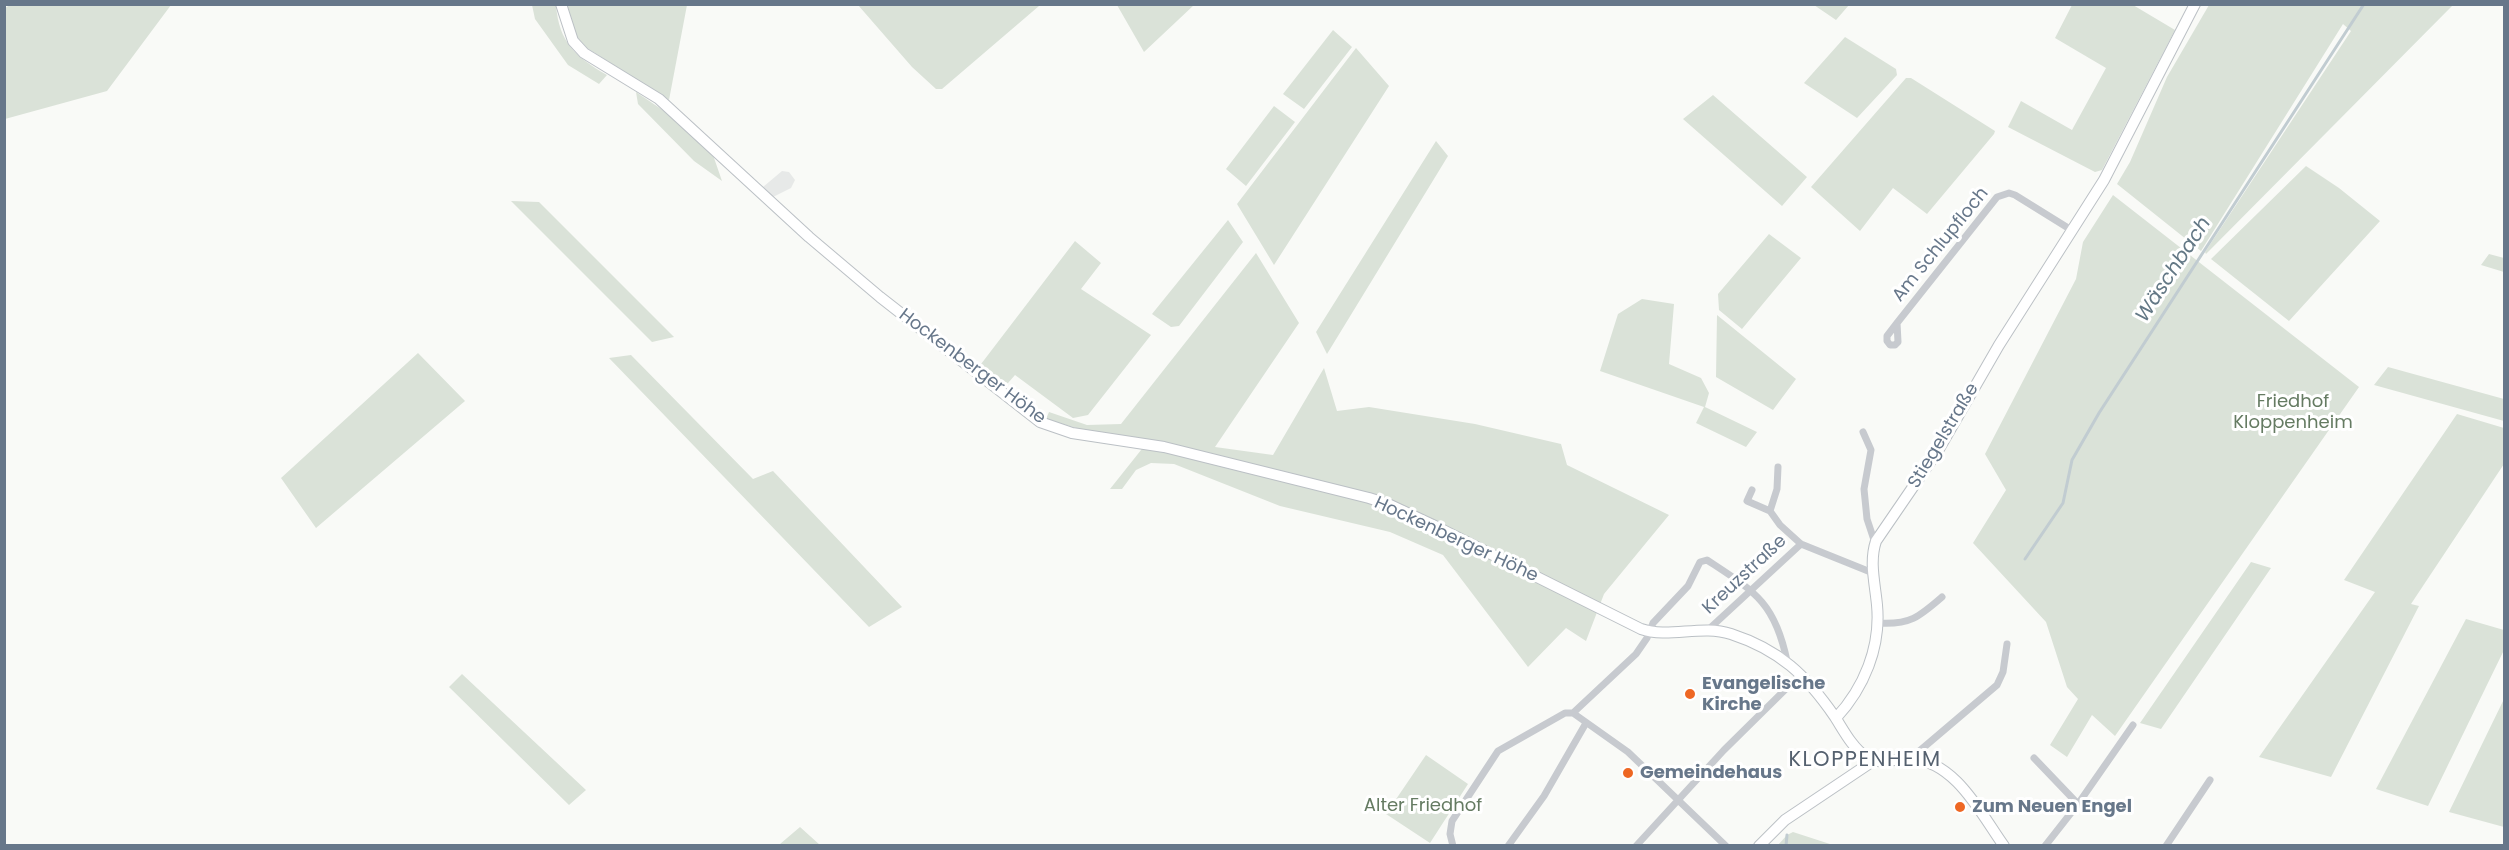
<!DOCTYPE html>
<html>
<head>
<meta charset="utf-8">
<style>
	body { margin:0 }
	#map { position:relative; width:2509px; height:850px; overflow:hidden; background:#f9faf7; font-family:Poppins,sans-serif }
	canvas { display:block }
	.frame { position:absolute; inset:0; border:6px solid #67778a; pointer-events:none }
</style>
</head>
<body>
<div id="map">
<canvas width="2509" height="850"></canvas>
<div class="frame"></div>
</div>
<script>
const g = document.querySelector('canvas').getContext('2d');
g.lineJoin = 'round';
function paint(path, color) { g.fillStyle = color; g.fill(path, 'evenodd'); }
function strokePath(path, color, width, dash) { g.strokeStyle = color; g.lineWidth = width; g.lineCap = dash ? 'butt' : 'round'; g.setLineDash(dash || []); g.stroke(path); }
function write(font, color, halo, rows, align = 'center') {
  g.font = font + ' Poppins,sans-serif'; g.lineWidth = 6; g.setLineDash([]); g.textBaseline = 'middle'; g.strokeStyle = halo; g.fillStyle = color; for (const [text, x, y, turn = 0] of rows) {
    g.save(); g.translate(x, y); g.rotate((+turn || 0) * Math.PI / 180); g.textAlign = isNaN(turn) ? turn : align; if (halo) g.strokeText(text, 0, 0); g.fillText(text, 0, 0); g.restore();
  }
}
const built = new Path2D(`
	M 782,171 L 789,172 L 795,180 L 791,188 L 773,197 L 763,187 Z`);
const green = new Path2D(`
	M 10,5 L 10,4 L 171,5 L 107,91 L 5,119 L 5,8 Z
	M 532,5 L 556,5 C 559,43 576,57 607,75 L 599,84 L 568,65 L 535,19 Z
	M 566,5 L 687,5 L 669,100 L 587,48 L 574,34 Z
	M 1038,5 L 1039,6 L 942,89 L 936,89 L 912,67 L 858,5 Z
	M 1117,5 L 1194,5 L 1144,52 Z
	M 1814,5 L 1849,5 L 1836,20 Z
	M 2072,5 L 2133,5 L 2175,30 L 2102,170 L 2095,172 L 2008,127 L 2021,101 L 2072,130 L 2106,68 L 2055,38 Z
	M 2209,5 L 2453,5 L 2206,254 L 2205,252 L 2351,31 L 2343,24 L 2201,251 L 2117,184 L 2130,162 L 2167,77 Z
	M 1333,30 L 1352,47 L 1304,109 L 1283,94 Z
	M 1845,37 L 1896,69 L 1897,75 L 1857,118 L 1804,83 Z
	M 1356,48 L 1389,86 L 1274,265 L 1237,204 Z
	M 1906,78 L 1911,78 L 1995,131 L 1994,134 L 1927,214 L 1893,188 L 1860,231 L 1811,187 Z
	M 636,92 L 667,113 L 713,155 L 722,181 L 694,161 L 638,104 Z
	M 1713,95 L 1807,177 L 1782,206 L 1683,119 Z
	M 1274,106 L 1295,122 L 1246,186 L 1226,169 Z
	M 1436,141 L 1448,156 L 1327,354 L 1316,332 Z
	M 2306,166 L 2339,188 L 2380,221 L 2289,321 L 2211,259 Z
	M 2113,195 L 2359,387 L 2115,736 L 2092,715 L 2067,757 L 2050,745 L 2078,699 L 2067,687 L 2046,622 L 1973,543 L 2006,490 L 1985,454 L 2076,279 L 2083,242 Z
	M 511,201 L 539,202 L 674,337 L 652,342 Z
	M 1228,220 L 1243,242 L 1179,326 L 1171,327 L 1152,314 Z
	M 1769,234 L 1801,258 L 1742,329 L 1719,310 L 1718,294 Z
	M 1075,241 L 1101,263 L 1081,289 L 1151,335 L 1088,415 L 1073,418 L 1015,375 L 1002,390 L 978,368 Z
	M 1256,253 L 1299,323 L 1215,447 L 1273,455 L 1324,368 L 1337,411 L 1369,407 L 1475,424 L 1561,444 L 1567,465 L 1669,515 L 1604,594 L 1586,641 L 1566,628 L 1528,667 L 1443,555 L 1390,532 L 1280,506 L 1174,464 L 1151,463 L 1136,470 L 1122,489 L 1110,489 L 1149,440 L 1083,430 L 1046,419 L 1049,412 L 1087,425 L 1121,424 Z
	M 2489,254 L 2504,258 L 2504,272 L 2481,265 Z
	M 1642,299 L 1674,304 L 1669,364 L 1701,378 L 1709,393 L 1705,407 L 1757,432 L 1746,447 L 1696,423 L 1704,407 L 1600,371 L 1618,314 Z
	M 1717,315 L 1796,379 L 1773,410 L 1716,377 Z
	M 418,353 L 465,401 L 316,528 L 281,478 Z
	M 631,355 L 753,479 L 773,471 L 902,607 L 869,627 L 609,358 Z
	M 2388,367 L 2504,399 L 2504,421 L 2374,385 Z
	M 2457,414 L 2504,428 L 2504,464 L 2411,604 L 2419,606 L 2331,777 L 2259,757 L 2375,592 L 2344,580 Z
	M 2251,562 L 2271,568 L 2161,729 L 2140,723 Z
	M 2466,619 L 2504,630 L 2504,650 L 2428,806 L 2376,789 Z
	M 462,674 L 586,790 L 569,805 L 449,687 Z
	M 2504,699 L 2504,827 L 2449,812 Z
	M 1426,755 L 1468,784 L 1430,843 L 1386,814 Z
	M 800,827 L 820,845 L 780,844 Z
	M 1793,832 L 1833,845 L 1778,845 L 1787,835 Z`);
const stream = new Path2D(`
	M 2025,559 L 2063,503 L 2072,460 L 2099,413 L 2364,4
	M 1786,846 L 1787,835`);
const street = new Path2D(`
	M 1897,323 L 1898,342 L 1895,345 L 1890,345 L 1887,341 L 1887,336 L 1897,323 L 1997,197 L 2009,193 L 2015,195 L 2073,231
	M 1863,432 L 1871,450 L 1864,489 L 1867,519 L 1875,543
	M 1778,467 L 1777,489 L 1770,511 L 1780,525 L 1801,544 L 1873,573
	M 1752,490 L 1747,501 L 1770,511
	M 1878,623 C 1910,625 1919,617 1942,597
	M 1709,629 L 1801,544
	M 1573,713 L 1628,752 L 1726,846
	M 2034,758 L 2078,804
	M 1910,759 L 1997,685 L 2003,672 L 2007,644
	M 1453,846 L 1450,834 L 1452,821 L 1498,751 L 1565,713 L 1573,713 L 1636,654 L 1647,638 L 1653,623 L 1688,586 L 1700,562 L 1707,560 C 1754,591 1775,602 1787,661
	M 1508,846 L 1544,796 L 1586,723
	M 1636,846 L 1724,750 L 1801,674
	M 2045,846 L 2078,804 L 2133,725
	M 2166,846 L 2210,780`);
const secondary = new Path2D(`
	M 561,4 L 573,41 L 584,53 L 659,99 L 809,237 L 880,297 L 1040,422 L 1072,433 L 1164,447 L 1369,498 L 1388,504 L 1435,526 L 1641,629 C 1669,639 1701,624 1731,634 C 1780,650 1806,675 1835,717 C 1844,731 1852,747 1866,757 C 1880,766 1895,758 1910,759 C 1955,760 1981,814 2004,846
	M 1836,718 C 1864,688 1881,647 1877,605 C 1875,583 1869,562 1876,541 L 1939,449 L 1999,345 L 2104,180 L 2195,4
	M 1759,846 L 1785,820 L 1873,761`);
const markers = [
	[1690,694,6,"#ee6723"],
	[1628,773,6,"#ee6723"],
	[1960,807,6,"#ee6723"]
];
const streetNames = [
	["Am Schlupfloch",1941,245,-51],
	["Hockenberger Höhe",972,367,37],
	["Stiegelstraße",1944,436,-59],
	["Hockenberger Höhe",1456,540,25],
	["Kreuzstraße",1745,575,-43]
];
const parkNames = [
	["Friedhof",2293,402],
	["Kloppenheim",2293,423],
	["Alter Friedhof",1423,806]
];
const poiNames = [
	["Evangelische",1702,684],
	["Kirche",1702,705],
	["Gemeindehaus",1640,773],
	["Zum Neuen Engel",1972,807]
];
const waterNames = [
	["Wäschbach",2174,270,-57]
];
const quarterNames = [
	["KLOPPENHEIM",1865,761]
];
paint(built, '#e7e9e8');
paint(green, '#dae2d8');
strokePath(stream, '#c1ccd1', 3);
strokePath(secondary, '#bbc0c5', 12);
strokePath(street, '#c7cacf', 7);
strokePath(secondary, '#fff', 10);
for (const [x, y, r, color] of markers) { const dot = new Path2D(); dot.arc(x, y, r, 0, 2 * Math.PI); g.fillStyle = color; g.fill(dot); strokePath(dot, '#fff', 2); }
write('18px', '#67778a', '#fff', streetNames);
write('18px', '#657b62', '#fff', parkNames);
write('bold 18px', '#67778a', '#fff', poiNames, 'left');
write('italic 20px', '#637885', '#fff', waterNames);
g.letterSpacing = '1.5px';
write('21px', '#55616f', '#fff', quarterNames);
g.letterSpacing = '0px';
</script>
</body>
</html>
